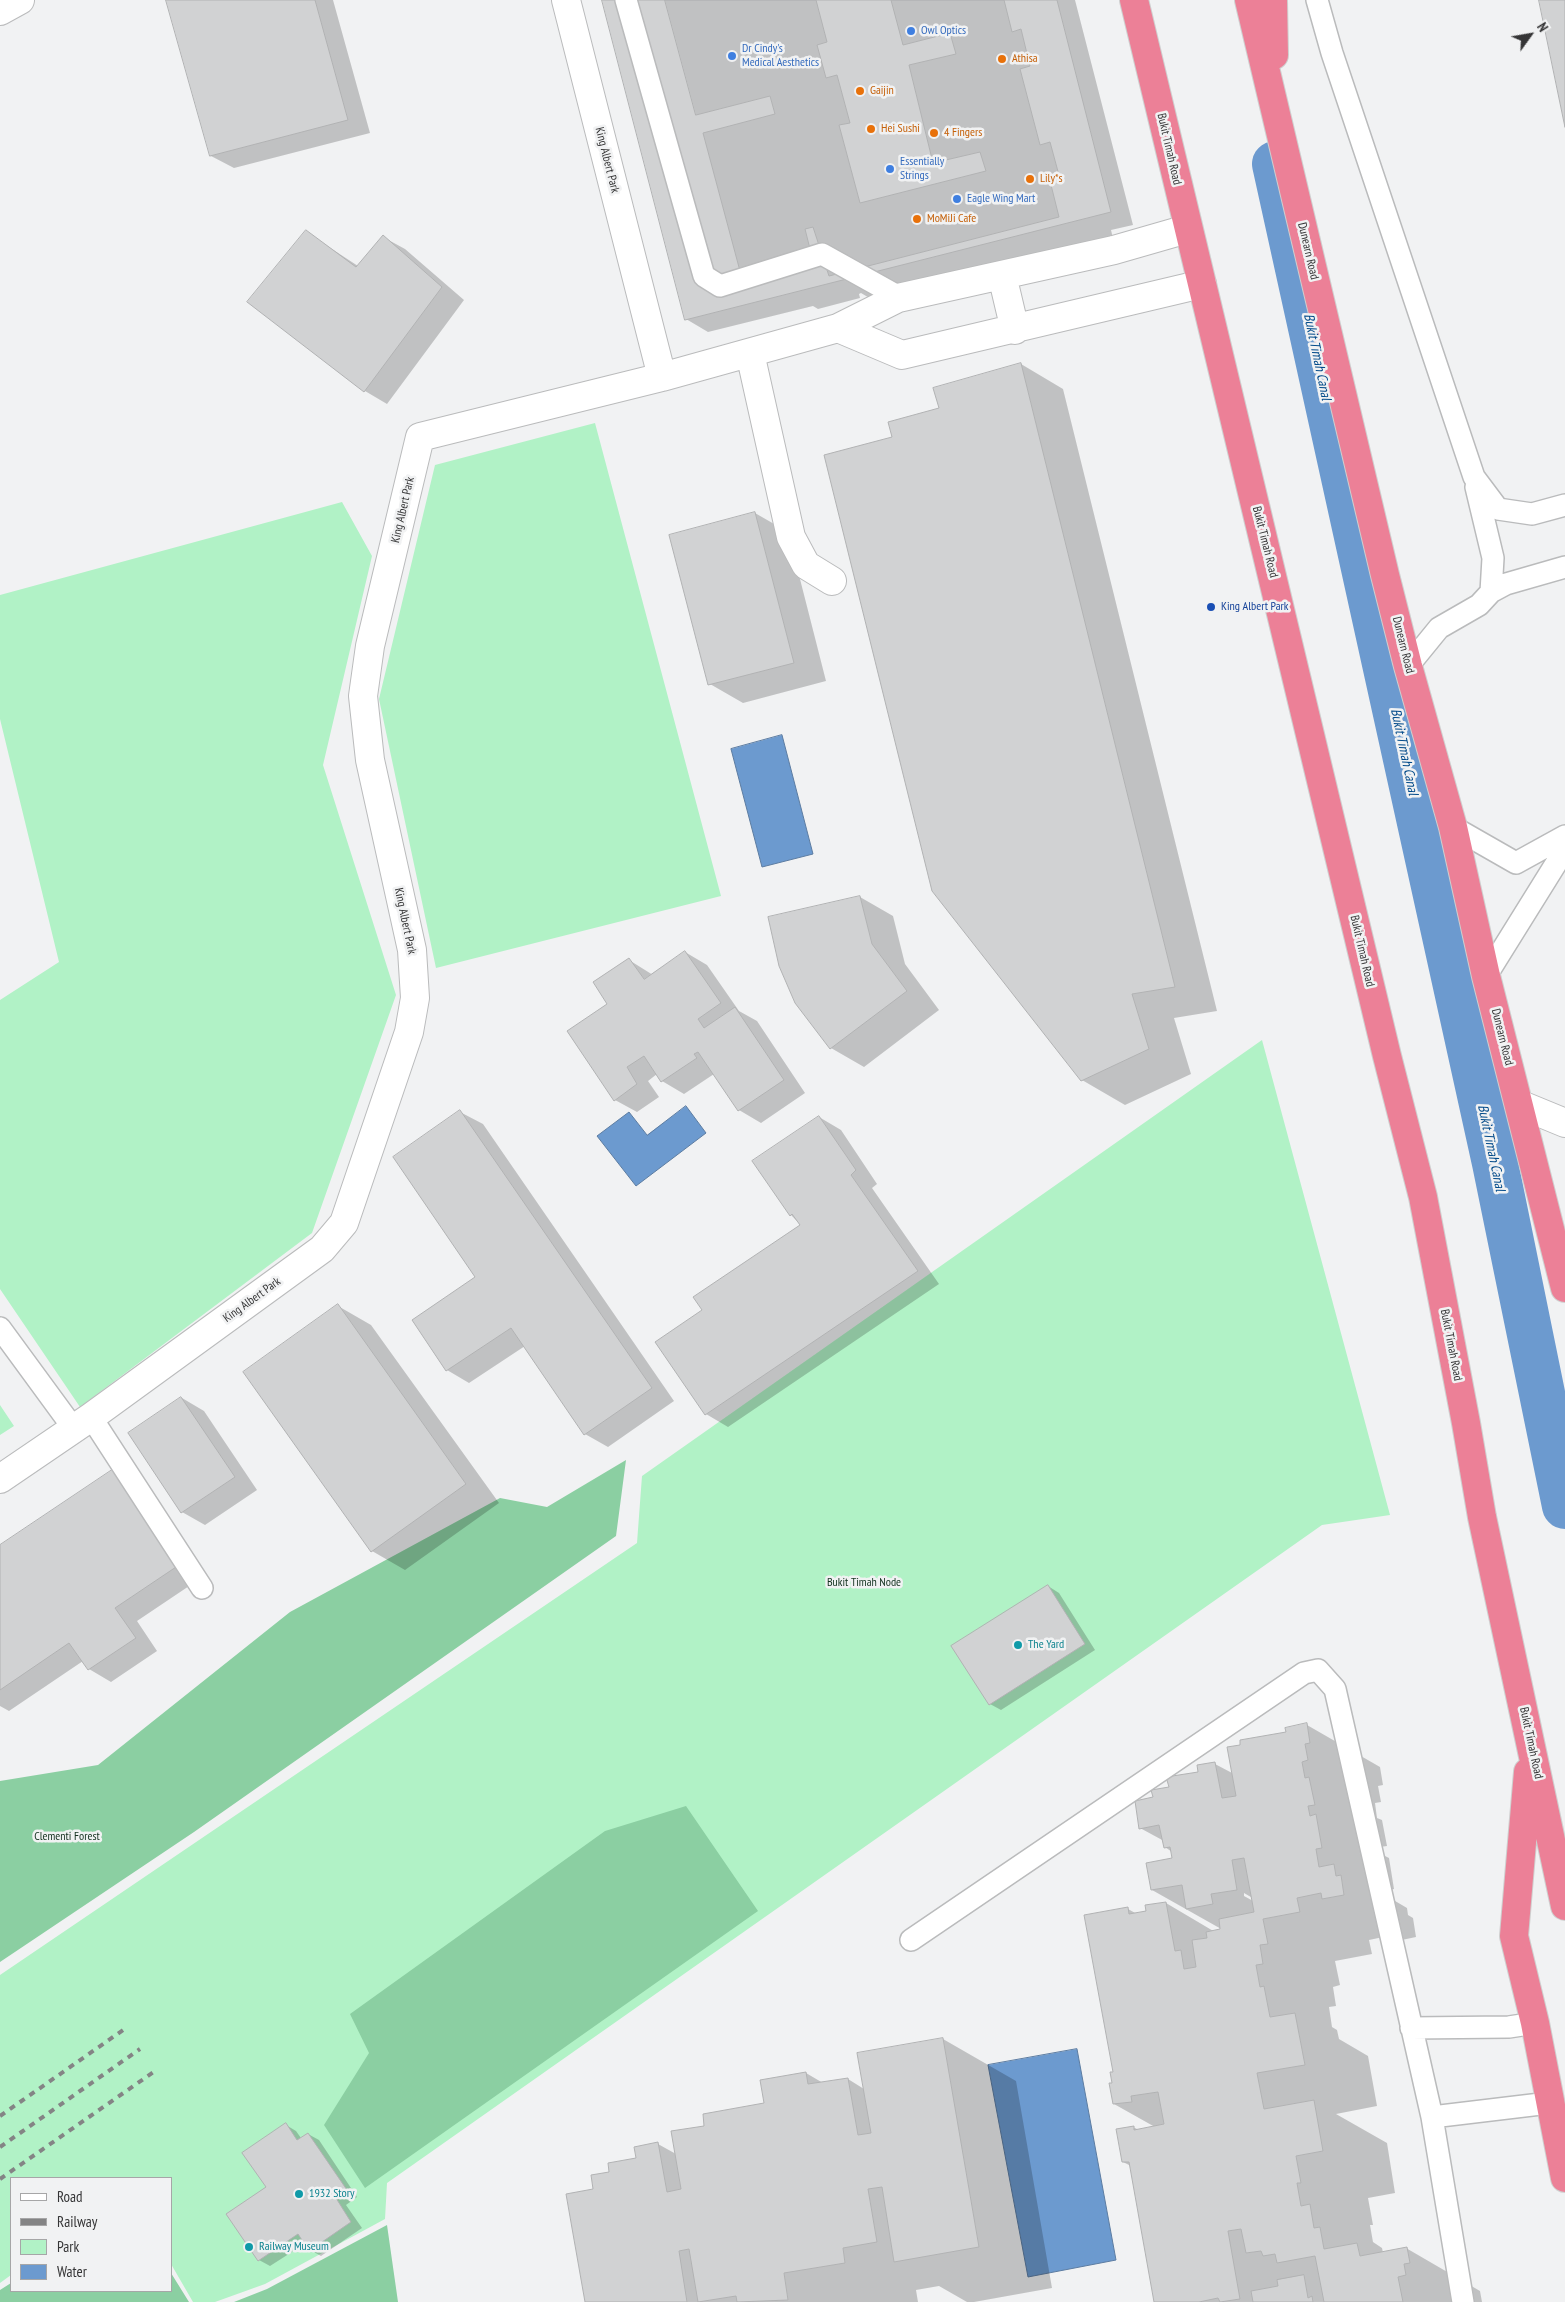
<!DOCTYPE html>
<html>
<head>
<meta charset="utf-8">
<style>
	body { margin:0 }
	#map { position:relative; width:1565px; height:2302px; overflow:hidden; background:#f1f2f3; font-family:"PT Sans Narrow",sans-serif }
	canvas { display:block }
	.legend { position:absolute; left:10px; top:2177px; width:162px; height:115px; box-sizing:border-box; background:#f1f2f3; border:1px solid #a6a6a7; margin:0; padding:6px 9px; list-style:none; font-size:15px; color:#353536 }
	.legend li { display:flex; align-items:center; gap:10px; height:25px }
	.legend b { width:25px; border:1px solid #a6a6a7 }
	.north { position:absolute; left:1505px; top:10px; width:50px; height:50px; -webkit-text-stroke:4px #f1f2f3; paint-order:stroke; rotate:58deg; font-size:14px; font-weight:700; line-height:20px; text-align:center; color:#353536 }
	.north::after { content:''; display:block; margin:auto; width:18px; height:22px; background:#353536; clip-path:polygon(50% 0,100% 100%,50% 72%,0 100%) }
</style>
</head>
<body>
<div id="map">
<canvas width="1565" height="2302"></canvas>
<ul class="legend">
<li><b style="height:6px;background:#fff"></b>Road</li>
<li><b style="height:6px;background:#848485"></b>Railway</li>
<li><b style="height:14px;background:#b1f2c6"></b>Park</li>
<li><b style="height:14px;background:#6c9acf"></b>Water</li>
</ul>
<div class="north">N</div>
</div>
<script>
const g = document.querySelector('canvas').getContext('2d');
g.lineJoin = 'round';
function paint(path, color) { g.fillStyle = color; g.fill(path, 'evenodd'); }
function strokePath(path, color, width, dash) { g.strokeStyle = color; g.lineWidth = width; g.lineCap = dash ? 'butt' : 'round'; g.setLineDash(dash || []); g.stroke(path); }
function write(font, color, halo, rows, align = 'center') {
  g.font = font + ' "PT Sans Narrow",sans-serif'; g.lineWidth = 5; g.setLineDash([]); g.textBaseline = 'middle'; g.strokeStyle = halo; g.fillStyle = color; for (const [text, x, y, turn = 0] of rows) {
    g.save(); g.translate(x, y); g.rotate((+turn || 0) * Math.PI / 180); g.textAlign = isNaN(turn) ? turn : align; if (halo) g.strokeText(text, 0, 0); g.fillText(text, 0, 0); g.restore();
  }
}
const green = new Path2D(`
	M 595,423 L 721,896 L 436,968 L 379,699 L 435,465 Z
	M 342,502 L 372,556 L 323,765 L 396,995 L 312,1233 L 80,1407 L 0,1289 L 0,1000 L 59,962 L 0,719 L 0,595 Z
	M 1262,1040 L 1390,1515 L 1322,1525 L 387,2183 L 385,2219 L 265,2284 L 215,2302 L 193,2302 L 171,2264 L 171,2178 L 11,2178 L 11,2275 L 0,2283 L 0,1975 L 637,1543 L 642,1476 Z
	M 0,1405 L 14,1426 L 0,1435 Z`);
const forest = new Path2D(`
	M 626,1460 L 616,1536 L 194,1832 L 0,1962 L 0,1781 L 98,1765 L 290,1612 L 500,1498 L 547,1507 Z
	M 686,1806 L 758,1911 L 365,2188 L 324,2125 L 369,2053 L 350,2014 L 605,1831 Z
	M 387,2225 L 398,2302 L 234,2302 L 267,2289 Z
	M 171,2273 L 189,2302 L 0,2302 L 0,2290 L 11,2283 L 11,2291 L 171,2291 Z`);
const water = new Path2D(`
	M 782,735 L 813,854 L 762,867 L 731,749 Z
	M 686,1106 L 706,1133 L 636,1186 L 597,1136 L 629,1112 L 647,1135 Z
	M 1077,2049 L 1116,2260 L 1028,2277 L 988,2065 Z`);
const shadow = new Path2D(`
	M 168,0 L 333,0 L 370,133 L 234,168 L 211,156 Z
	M 604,0 L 1075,0 L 1133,225 L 1111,230 L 1116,251 L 888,309 L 861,293 L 859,294 L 860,298 L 818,309 L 813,306 L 708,332 L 686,319 Z
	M 306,232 L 358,266 L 383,237 L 405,249 L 464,300 L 387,404 L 365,391 Z
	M 1021,364 L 1063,389 L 1217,1011 L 1174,1018 L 1191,1074 L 1125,1105 L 1082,1080 L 893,438 L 940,409 Z
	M 755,513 L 788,532 L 826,681 L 743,703 L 710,684 Z
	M 860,897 L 893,916 L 905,964 L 939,1010 L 864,1067 L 831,1048 Z
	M 685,952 L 707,965 L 739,1011 L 757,1021 L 805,1093 L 761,1123 L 739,1110 L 714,1074 L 684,1094 L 662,1081 L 657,1074 L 648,1081 L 659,1097 L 637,1112 L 615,1100 L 609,1004 L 629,960 L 653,975 Z
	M 460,1112 L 483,1124 L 674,1401 L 608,1447 L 585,1434 L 525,1346 L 469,1383 L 447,1370 L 477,1277 Z
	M 819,1117 L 841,1130 L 877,1184 L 872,1188 L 939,1284 L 728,1427 L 706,1414 L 704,1310 L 801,1225 L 791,1215 Z
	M 338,1306 L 371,1325 L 499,1503 L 405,1570 L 372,1551 Z
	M 182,1398 L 204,1411 L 257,1490 L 205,1525 L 182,1512 L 129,1433 Z
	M 118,1467 L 204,1576 L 137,1621 L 157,1651 L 111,1682 L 89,1669 L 83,1661 L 9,1711 L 0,1706 L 0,1547 Z
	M 1048,1586 L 1059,1593 L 1095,1650 L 1001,1710 L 990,1704 Z
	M 1307,1725 L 1380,1767 L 1383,1785 L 1378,1786 L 1381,1802 L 1375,1803 L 1377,1818 L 1382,1820 L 1387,1846 L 1380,1847 L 1381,1854 L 1389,1858 L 1394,1889 L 1389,1890 L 1390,1898 L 1407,1908 L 1408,1915 L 1413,1918 L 1416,1937 L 1397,1941 L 1388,1936 L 1369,1940 L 1372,1954 L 1335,1961 L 1340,1985 L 1333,1987 L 1336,2006 L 1329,2007 L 1332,2027 L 1337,2030 L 1339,2039 L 1368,2056 L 1377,2106 L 1336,2114 L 1387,2143 L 1395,2193 L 1368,2198 L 1373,2225 L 1370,2225 L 1373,2242 L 1382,2248 L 1383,2253 L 1406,2248 L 1480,2291 L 1482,2302 L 1156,2302 L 1131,2166 L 1123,2162 L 1133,2127 L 1139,2130 L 1155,2127 L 1114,2104 L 1114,2073 L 1128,1909 L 1137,1914 L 1166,1903 L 1215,1932 L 1223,1930 L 1152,1890 L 1173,1859 L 1172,1852 L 1165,1847 L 1164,1841 L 1140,1828 L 1154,1798 L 1171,1788 L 1215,1764 L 1234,1774 L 1287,1733 ZM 1244,1893 L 1256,1900 L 1255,1902 L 1244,1896 Z
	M 943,2039 L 1016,2081 L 1052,2288 L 974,2302 L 967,2302 L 939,2286 L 916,2290 L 918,2302 L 586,2302 L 595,2190 L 611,2173 L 637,2159 L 658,2144 L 676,2154 L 705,2127 L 765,2104 L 806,2073 L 823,2083 L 848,2079 L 864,2089 Z
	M 286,2125 L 296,2131 L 301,2138 L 308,2134 L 319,2140 L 357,2197 L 346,2205 L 362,2228 L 321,2256 L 310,2250 L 306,2243 L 270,2266 L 259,2260 L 267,2188 Z`);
const canal = new Path2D(`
	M 1275,164 L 1495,1163 L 1565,1506`);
const building = new Path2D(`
	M 166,0 L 315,0 L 348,120 L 210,156 Z
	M 602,0 L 1057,0 L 1111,212 L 685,320 Z
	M 665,0 L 816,0 L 827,42 L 817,45 L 826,78 L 837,75 L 850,123 L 839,125 L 860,203 L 986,171 L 980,152 L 933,163 L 909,65 L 956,54 L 950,33 L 903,45 L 891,0 L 1004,0 L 1012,32 L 1021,29 L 1030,66 L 1020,69 L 1040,145 L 1050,142 L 1060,179 L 1050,181 L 1059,217 L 829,276 L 813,227 L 805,229 L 811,253 L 740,271 L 703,133 L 775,114 L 770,96 L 696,115 Z
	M 1539,0 L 1565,0 L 1565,127 Z
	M 306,230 L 356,267 L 383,235 L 442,287 L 364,392 L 247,302 Z
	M 1021,363 L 1175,987 L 1132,994 L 1149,1049 L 1081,1081 L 932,891 L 824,455 L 892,437 L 888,422 L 939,408 L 933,388 Z
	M 755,512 L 794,663 L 708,685 L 669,535 Z
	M 860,896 L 872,944 L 907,991 L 830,1049 L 795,1003 L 779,966 L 768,917 Z
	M 685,951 L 721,1003 L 698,1019 L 704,1028 L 735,1007 L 784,1080 L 738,1111 L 698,1052 L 694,1054 L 697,1058 L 661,1082 L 644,1056 L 627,1067 L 637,1084 L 614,1101 L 567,1031 L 607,1004 L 593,982 L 629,958 L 644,979 Z
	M 460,1110 L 652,1388 L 584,1435 L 511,1328 L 446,1371 L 412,1320 L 475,1277 L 393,1157 Z
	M 819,1116 L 856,1170 L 851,1175 L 918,1271 L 705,1415 L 655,1342 L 702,1310 L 693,1297 L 800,1225 L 792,1214 L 790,1216 L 752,1161 Z
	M 338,1304 L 466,1484 L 371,1552 L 243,1372 Z
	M 181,1397 L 235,1477 L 181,1513 L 128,1433 Z
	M 118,1466 L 182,1563 L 115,1608 L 136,1638 L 88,1670 L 69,1643 L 0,1690 L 0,1545 Z
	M 1048,1585 L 1085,1644 L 989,1705 L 951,1646 Z
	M 1307,1723 L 1310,1743 L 1305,1744 L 1308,1760 L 1302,1762 L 1305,1778 L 1309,1777 L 1315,1805 L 1308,1806 L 1310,1816 L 1316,1814 L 1322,1848 L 1316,1849 L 1319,1867 L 1334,1864 L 1336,1876 L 1341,1875 L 1344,1895 L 1322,1899 L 1321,1893 L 1297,1898 L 1300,1912 L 1263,1919 L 1268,1944 L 1260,1945 L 1263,1964 L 1256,1965 L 1260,1987 L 1264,1986 L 1270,2017 L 1295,2013 L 1305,2065 L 1257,2073 L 1264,2109 L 1314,2100 L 1323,2151 L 1296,2156 L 1301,2183 L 1297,2183 L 1301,2206 L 1310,2204 L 1314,2228 L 1320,2227 L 1324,2249 L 1357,2243 L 1360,2256 L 1407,2247 L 1410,2263 L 1404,2264 L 1406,2275 L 1398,2277 L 1403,2302 L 1324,2302 L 1315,2256 L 1277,2263 L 1275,2254 L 1263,2256 L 1261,2251 L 1246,2253 L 1241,2229 L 1228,2231 L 1240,2299 L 1220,2302 L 1218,2298 L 1199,2302 L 1154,2302 L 1129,2162 L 1122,2162 L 1116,2129 L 1134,2126 L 1134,2130 L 1164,2124 L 1158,2092 L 1131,2096 L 1132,2102 L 1113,2104 L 1109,2083 L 1112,2083 L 1110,2072 L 1113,2072 L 1084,1915 L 1128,1907 L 1129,1914 L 1146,1911 L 1145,1905 L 1166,1902 L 1175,1951 L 1181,1950 L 1184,1969 L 1196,1967 L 1192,1940 L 1207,1938 L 1206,1932 L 1220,1929 L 1219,1919 L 1254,1912 L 1244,1858 L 1232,1860 L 1237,1890 L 1211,1894 L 1213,1904 L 1186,1909 L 1182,1885 L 1151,1890 L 1146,1863 L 1172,1858 L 1170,1847 L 1164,1848 L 1159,1825 L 1139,1829 L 1135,1801 L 1153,1797 L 1151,1790 L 1169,1787 L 1166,1777 L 1198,1772 L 1197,1765 L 1215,1762 L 1222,1798 L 1236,1796 L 1227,1747 L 1240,1745 L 1240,1740 L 1286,1732 L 1285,1728 Z
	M 943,2038 L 979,2247 L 894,2262 L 882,2187 L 868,2189 L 877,2242 L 843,2248 L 845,2263 L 784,2273 L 788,2300 L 737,2302 L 736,2296 L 698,2302 L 689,2249 L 679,2251 L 687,2302 L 585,2302 L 566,2194 L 593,2189 L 591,2175 L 609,2172 L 608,2163 L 636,2158 L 634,2147 L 658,2142 L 667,2192 L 681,2189 L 671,2131 L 704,2126 L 703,2114 L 764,2103 L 760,2080 L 806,2072 L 808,2084 L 848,2078 L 858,2135 L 871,2133 L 857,2053 Z
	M 286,2123 L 297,2140 L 308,2133 L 347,2190 L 336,2198 L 351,2222 L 309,2251 L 298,2234 L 258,2261 L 226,2214 L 266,2187 L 242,2153 Z
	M 1304,2275 L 1308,2298 L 1312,2296 L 1313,2302 L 1253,2302 L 1251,2291 L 1278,2286 L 1277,2280 Z`);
const lane = new Path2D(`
	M 626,0 L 704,276 L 720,286 L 822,254 L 901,298
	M 1317,0 L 1332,53 L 1474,477 L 1498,509 L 1532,514 L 1565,505
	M 1476,487 L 1493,558 L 1491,592
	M 1408,666 L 1439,628 L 1479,605 L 1491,592 L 1506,584 L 1565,567
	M 1453,827 L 1516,863
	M 1516,863 L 1565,836
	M 1486,976 L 1565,849
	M 0,1328 L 74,1429
	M 91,1417 L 202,1588
	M 911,1940 L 1304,1673 L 1318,1670 L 1335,1689 L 1432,2117 L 1463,2302
	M 1411,2028 L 1509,2027 L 1535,2023
	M 1432,2117 L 1549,2103`);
const street = new Path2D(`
	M 566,0 L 662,377
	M 0,11 L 20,0
	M 1002,275 L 1015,330
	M 838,328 L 902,355 L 1202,284
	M 750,353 L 791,537 L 806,565 L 832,581
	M 1519,1104 L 1565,1123
	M 0,1479 L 91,1417 L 322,1249 L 344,1223 L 409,1032 L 415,998 L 412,950 L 370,760 L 363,696 L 370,646 L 420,437 L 662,377 L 838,328 L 898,298 L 1114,250 L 1187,229`);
const highway = new Path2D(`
	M 1134,0 L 1387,1056 L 1423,1197 L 1466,1423 L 1482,1517 L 1565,1906
	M 1249,0 L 1385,575 L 1408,666 L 1453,827 L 1486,976 L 1565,1288
	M 1273,0 L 1274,55
	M 1528,1772 L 1514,1936 L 1535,2023 L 1565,2178`);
const rail = new Path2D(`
	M 0,2116 L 126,2028
	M 0,2147 L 140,2049
	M 0,2179 L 155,2071`);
const markers = [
	[911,31,5,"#3f7fe0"],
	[732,56,5,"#3f7fe0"],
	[1002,59,5,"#e8710a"],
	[860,91,5,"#e8710a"],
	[871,129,5,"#e8710a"],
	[934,133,5,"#e8710a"],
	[890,169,5,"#3f7fe0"],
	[1030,179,5,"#e8710a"],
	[957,199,5,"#3f7fe0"],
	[917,219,5,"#e8710a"],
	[1211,607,5,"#1a4fb4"],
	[1018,1645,5,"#0f9aa8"],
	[299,2194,5,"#0f9aa8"],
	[249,2247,5,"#0f9aa8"]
];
const shopNames = [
	["Owl Optics",921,31],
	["Dr Cindy's",742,49],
	["Medical Aesthetics",742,63],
	["Essentially",900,162],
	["Strings",900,176],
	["Eagle Wing Mart",967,199]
];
const foodNames = [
	["Athisa",1012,59],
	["Gaijin",870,91],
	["Hei Sushi",881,129],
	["4 Fingers",944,133],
	["Lily*s",1040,179],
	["MoMiJi Cafe",927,219]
];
const streetNames = [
	["Bukit Timah Road",1169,149,77],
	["King Albert Park",607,160,76],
	["Dunearn Road",1308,251,77],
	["King Albert Park",403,510,-77],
	["Bukit Timah Road",1265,542,76],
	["Dunearn Road",1403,645,76],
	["King Albert Park",405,921,78],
	["Bukit Timah Road",1362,951,77],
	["Dunearn Road",1502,1037,76],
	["King Albert Park",252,1300,-36],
	["Bukit Timah Road",1451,1345,79],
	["Bukit Timah Road",1531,1743,78]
];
const transitNames = [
	["King Albert Park",1221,607]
];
const parkNames = [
	["Bukit Timah Node",864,1583],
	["Clementi Forest",67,1837]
];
const cultureNames = [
	["The Yard",1028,1645],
	["1932 Story",309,2194],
	["Railway Museum",259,2247]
];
const waterNames = [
	["Bukit Timah Canal",1317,357,78],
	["Bukit Timah Canal",1404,752,78],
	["Bukit Timah Canal",1491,1148,78]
];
paint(green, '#b1f2c6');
paint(forest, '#8bcfa2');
paint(water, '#6c9acf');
strokePath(water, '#5c7ca1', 1);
paint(shadow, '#0003');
strokePath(canal, '#6c9acf', 46);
paint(building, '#d1d2d3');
strokePath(building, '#b1b2b3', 1);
strokePath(lane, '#babbbc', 24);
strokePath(street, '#babbbc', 30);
strokePath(highway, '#cfcfcf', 30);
strokePath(lane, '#fff', 21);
strokePath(street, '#fff', 28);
strokePath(highway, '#ec8097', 28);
strokePath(rail, '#848485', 4, [6, 6]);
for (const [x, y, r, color] of markers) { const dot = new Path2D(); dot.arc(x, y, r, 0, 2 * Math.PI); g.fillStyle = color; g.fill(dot); strokePath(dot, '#f1f2f3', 2); }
write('12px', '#366cbe', '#f1f2f3', shopNames, 'left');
write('12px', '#c56008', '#f1f2f3', foodNames, 'left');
write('12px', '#353536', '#f1f2f3', streetNames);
write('12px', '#164399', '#f1f2f3', transitNames, 'left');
write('12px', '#13311f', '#f1f2f3', parkNames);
write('12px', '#0d838f', '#f1f2f3', cultureNames, 'left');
write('italic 14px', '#004989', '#f1f2f3', waterNames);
</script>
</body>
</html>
